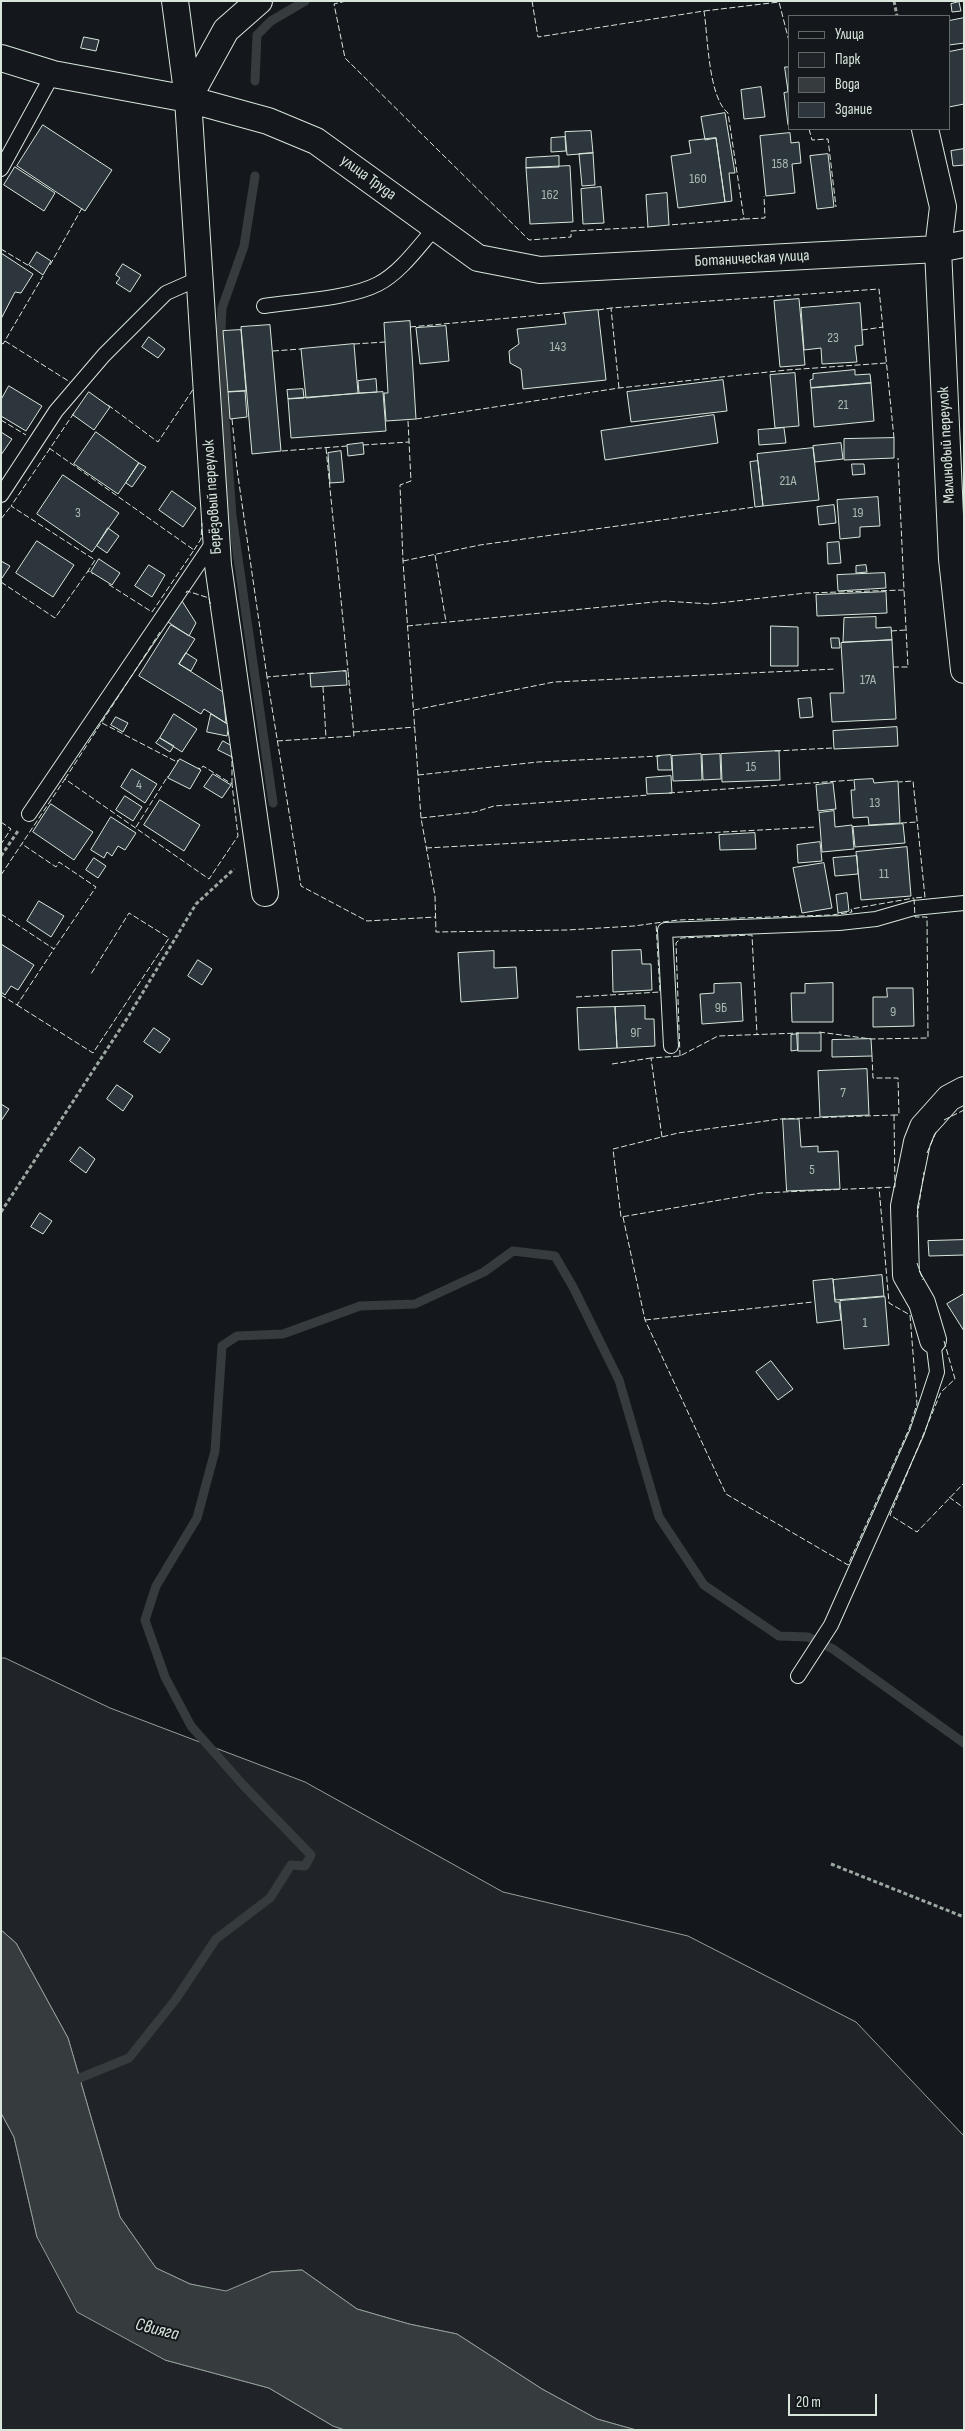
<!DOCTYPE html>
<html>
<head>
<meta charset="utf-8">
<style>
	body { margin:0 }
	#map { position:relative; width:965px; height:2431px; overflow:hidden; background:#14181c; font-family:"Sofia Sans Condensed",sans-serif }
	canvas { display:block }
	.frame { position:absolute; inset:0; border:2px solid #d8e6dc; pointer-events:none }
	.legend { position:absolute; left:788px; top:15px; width:162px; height:115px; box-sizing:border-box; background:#14181c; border:1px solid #626a69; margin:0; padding:6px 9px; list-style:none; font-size:15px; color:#d8e6dc }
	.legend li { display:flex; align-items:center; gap:10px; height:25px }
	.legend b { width:25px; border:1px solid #626a69 }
	.scale { position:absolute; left:788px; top:2394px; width:89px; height:22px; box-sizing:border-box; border:2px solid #d8e6dc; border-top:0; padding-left:6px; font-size:15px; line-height:18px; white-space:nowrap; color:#d8e6dc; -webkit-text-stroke:4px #14181c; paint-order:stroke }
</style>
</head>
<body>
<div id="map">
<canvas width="965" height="2431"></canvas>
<div class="frame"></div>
<ul class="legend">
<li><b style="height:6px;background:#14181c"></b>Улица</li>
<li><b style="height:14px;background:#202428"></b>Парк</li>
<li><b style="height:14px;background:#363b3e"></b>Вода</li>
<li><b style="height:14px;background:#2c363c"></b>Здание</li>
</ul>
<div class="scale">20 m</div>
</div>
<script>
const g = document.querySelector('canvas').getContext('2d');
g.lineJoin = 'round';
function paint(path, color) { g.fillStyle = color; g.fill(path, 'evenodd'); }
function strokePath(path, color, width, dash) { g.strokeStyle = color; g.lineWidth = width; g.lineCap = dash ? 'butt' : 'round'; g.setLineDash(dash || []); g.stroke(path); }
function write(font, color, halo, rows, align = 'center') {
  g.font = font + ' "Sofia Sans Condensed",sans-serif'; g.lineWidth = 4; g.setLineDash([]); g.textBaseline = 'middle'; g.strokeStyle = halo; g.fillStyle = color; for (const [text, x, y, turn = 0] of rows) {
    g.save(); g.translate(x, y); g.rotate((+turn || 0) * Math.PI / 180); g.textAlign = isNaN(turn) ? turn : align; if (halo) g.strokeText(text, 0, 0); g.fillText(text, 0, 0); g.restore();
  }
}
const green = new Path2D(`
	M 1,1658 L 5,1658 L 110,1708 L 305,1782 L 503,1892 L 688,1936 L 856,2022 L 964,2136 L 964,2430 L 636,2430 L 597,2419 L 542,2389 L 457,2334 L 409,2324 L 357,2309 L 302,2270 L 271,2272 L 226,2292 L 190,2284 L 156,2268 L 120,2217 L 68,2038 L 16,1943 L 1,1930 Z
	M 1,2113 L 14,2137 L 37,2237 L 165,2360 L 269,2388 L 333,2426 L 345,2430 L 1,2430 Z`);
const water = new Path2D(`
	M 1,1930 L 16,1943 L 68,2038 L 120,2217 L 156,2268 L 190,2284 L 226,2291 L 271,2272 L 302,2270 L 357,2309 L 409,2324 L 457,2334 L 542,2389 L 597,2419 L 636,2430 L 345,2430 L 333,2426 L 269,2388 L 165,2360 L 77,2312 L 37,2237 L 14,2137 L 1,2113 Z`);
const stream = new Path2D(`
	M 255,81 L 257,35 L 271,21 L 305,1
	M 255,176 L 244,246 L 222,308 L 220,351 L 232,516 L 273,803
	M 70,2082 L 129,2058 L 176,1999 L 216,1939 L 270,1898 L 291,1865 L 305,1866 L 311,1855 L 244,1786 L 191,1726 L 165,1677 L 145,1620 L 156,1586 L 197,1518 L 215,1451 L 222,1346 L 237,1336 L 283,1334 L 360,1306 L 415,1304 L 484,1272 L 513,1251 L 555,1256 L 573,1287 L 619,1380 L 659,1517 L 704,1585 L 779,1636 L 808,1637 L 833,1649 L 964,1743`);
const building = new Path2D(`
	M 959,2 L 961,11 L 952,12 L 951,4 Z
	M 964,18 L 964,43 L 949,45 L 949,21 Z
	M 84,37 L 99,40 L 96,51 L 81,48 Z
	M 964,49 L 964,104 L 949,107 L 949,52 Z
	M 785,67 L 789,67 L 788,91 Z
	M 761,87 L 765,117 L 744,119 L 741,90 Z
	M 789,92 L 789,125 L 788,125 L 784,93 Z
	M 725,113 L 735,173 L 729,173 L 732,201 L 725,202 L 716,138 L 705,140 L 701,117 Z
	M 43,125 L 112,170 L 85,211 L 17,166 Z
	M 591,131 L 593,153 L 567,155 L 565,132 Z
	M 790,133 L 791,143 L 799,142 L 801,163 L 792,164 L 795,193 L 766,196 L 760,136 Z
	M 565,137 L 566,151 L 551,152 L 551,138 Z
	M 716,138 L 725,202 L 678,208 L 671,156 L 691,153 L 689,141 Z
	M 964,149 L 964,165 L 953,166 L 951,151 Z
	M 593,153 L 595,185 L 582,186 L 579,154 Z
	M 828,154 L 834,207 L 817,209 L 810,156 Z
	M 559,156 L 559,167 L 526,168 L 526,158 Z
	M 570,166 L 573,222 L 530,224 L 526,168 Z
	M 15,167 L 55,193 L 44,211 L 4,185 Z
	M 601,187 L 604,223 L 583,224 L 581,189 Z
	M 667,193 L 669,225 L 648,227 L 646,195 Z
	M 37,252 L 51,261 L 43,275 L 29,265 Z
	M 1,253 L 33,274 L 21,293 L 15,292 L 1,319 Z
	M 123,264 L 141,275 L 130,292 L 116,283 L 120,278 L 116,275 Z
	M 799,299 L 805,365 L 780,367 L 774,301 Z
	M 860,303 L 863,345 L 855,346 L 857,362 L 822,364 L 821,348 L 804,350 L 801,308 Z
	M 598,310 L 606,380 L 523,389 L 521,369 L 510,363 L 509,351 L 519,344 L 517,329 L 566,324 L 564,313 Z
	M 410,321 L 416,419 L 386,421 L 384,393 L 388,393 L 384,323 Z
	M 270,325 L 281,451 L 252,454 L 241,327 Z
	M 446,326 L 449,361 L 420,364 L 416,328 Z
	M 241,330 L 246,391 L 228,392 L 223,331 Z
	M 149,337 L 165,349 L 158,358 L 142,347 Z
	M 354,344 L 358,393 L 306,398 L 301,349 Z
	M 855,370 L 855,375 L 870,374 L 871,383 L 811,388 L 810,380 L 813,379 L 813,374 Z
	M 795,373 L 799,426 L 775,428 L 770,375 Z
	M 376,379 L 377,392 L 359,393 L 358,381 Z
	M 723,380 L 727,411 L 631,422 L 627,392 Z
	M 871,383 L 874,421 L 814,427 L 811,388 Z
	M 9,386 L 42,406 L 26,431 L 1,416 L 1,400 Z
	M 303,389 L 304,398 L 288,399 L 287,390 Z
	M 245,391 L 247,417 L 230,419 L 228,392 Z
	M 89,392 L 110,407 L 94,430 L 73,415 Z
	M 383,392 L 386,431 L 291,438 L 288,399 Z
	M 714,415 L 718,443 L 605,460 L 601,431 Z
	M 784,428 L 786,443 L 759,445 L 758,430 Z
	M 1,432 L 12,439 L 1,455 Z
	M 96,432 L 139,463 L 118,494 L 74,464 Z
	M 894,438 L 894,458 L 844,460 L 844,439 Z
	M 363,443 L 364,454 L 348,456 L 347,445 Z
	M 841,443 L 843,459 L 815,462 L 813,446 Z
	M 813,448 L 819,500 L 763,506 L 757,454 Z
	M 341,451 L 344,482 L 330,483 L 328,453 Z
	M 758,461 L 763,506 L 755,507 L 750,462 Z
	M 139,463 L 146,467 L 132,487 L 126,483 Z
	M 852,464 L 864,464 L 865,474 L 853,475 Z
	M 63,475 L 119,513 L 92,552 L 37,514 Z
	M 172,491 L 196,508 L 183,527 L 159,510 Z
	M 878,497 L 880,526 L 860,527 L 860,537 L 840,539 L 837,500 Z
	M 834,505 L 836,523 L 819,525 L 817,507 Z
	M 108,528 L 119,536 L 107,553 L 97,546 Z
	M 37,541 L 74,565 L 53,597 L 16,573 Z
	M 839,542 L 841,563 L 828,564 L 827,543 Z
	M 99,559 L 120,573 L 112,585 L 91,572 Z
	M 1,561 L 10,566 L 2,578 L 1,578 Z
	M 149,565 L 165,575 L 152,597 L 135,586 Z
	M 866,565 L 867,572 L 856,573 L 856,566 Z
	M 885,573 L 886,588 L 838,591 L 837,575 Z
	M 886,592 L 887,613 L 817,616 L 816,595 Z
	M 182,601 L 196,623 L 189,636 L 168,622 Z
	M 876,617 L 876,628 L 891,627 L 892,640 L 843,642 L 844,618 Z
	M 171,625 L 195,639 L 179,664 L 223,692 L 226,723 L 204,709 L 201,714 L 139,676 Z
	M 771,626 L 798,627 L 798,666 L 771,666 Z
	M 831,638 L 839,638 L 840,648 L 832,648 Z
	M 892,640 L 896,719 L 832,722 L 830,693 L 844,693 L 841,643 Z
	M 186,653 L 197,660 L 191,671 L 179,664 Z
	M 346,671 L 347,685 L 311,687 L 310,674 Z
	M 811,698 L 813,717 L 800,718 L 798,699 Z
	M 174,714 L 197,729 L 182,752 L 160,738 Z
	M 211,714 L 229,725 L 227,736 L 207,732 Z
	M 116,717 L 128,723 L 123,732 L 111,725 Z
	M 897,727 L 898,746 L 834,749 L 833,731 Z
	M 160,738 L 174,746 L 170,752 L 156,743 Z
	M 223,741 L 232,746 L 232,757 L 218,750 Z
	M 779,751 L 780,780 L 722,782 L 721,754 Z
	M 701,754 L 702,780 L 673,781 L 672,756 Z
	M 720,754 L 721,779 L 703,780 L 702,755 Z
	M 671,755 L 672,770 L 658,770 L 657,756 Z
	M 180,759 L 201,770 L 190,789 L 168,778 Z
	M 132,769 L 157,784 L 145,803 L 121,787 Z
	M 213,774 L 231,785 L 222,798 L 204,787 Z
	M 671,776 L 672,793 L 647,794 L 646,778 Z
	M 873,779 L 874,783 L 898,781 L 900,823 L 869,825 L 868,817 L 853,818 L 851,790 L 855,790 L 854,780 Z
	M 833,783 L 836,809 L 818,811 L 816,785 Z
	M 125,796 L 142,807 L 133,821 L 116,810 Z
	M 160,800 L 200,825 L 184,851 L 144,825 Z
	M 51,804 L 93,832 L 74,860 L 33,832 Z
	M 834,811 L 835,827 L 852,825 L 854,849 L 822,852 L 819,813 Z
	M 111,817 L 136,833 L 125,850 L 118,846 L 112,856 L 107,852 L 104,858 L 91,850 Z
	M 903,824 L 905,843 L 855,847 L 853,827 Z
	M 755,833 L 756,849 L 720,850 L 719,835 Z
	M 820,842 L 822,861 L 798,863 L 797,845 Z
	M 907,847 L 911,896 L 861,900 L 856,852 Z
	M 857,856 L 858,874 L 835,876 L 833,858 Z
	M 94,858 L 106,866 L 98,878 L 86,870 Z
	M 824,863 L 832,908 L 802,913 L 793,868 Z
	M 847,893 L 849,911 L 838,913 L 836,895 Z
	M 39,901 L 64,916 L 51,937 L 27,921 Z
	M 1,944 L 34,965 L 18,990 L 11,986 L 5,995 L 1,992 Z
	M 641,950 L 642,964 L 651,964 L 652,990 L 613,992 L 612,951 Z
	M 494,951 L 494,968 L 516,967 L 518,998 L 461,1002 L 458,953 Z
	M 198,960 L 212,969 L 202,985 L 188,976 Z
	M 741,983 L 743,1021 L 702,1024 L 700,994 L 714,993 L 714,984 Z
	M 833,983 L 833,1022 L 792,1022 L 791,993 L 805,993 L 805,984 Z
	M 887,988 L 913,988 L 914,1026 L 873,1027 L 873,997 L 887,997 Z
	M 645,1006 L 645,1019 L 654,1019 L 655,1046 L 617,1048 L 615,1007 Z
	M 615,1007 L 617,1048 L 579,1050 L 577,1008 Z
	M 154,1028 L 170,1039 L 160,1053 L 144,1042 Z
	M 797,1033 L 821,1033 L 821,1051 L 798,1051 Z
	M 798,1034 L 798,1050 L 791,1051 L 791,1035 Z
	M 871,1039 L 872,1056 L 832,1057 L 832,1040 Z
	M 867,1069 L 869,1115 L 820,1117 L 818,1071 Z
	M 117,1085 L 133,1096 L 123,1111 L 107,1099 Z
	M 1,1104 L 9,1109 L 1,1121 Z
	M 783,1119 L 799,1119 L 801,1147 L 818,1146 L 818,1152 L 838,1151 L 840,1189 L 787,1191 Z
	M 80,1147 L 95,1159 L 86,1173 L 70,1161 Z
	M 40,1213 L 52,1221 L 43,1234 L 31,1227 Z
	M 964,1240 L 964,1255 L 929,1256 L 928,1241 Z
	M 882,1275 L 884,1296 L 835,1300 L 833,1280 Z
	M 833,1279 L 835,1302 L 839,1302 L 841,1320 L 817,1323 L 813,1281 Z
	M 964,1294 L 964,1331 L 947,1304 Z
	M 885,1297 L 889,1345 L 844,1349 L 840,1301 Z
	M 771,1361 L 793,1389 L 778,1400 L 756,1372 Z`);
const path = new Path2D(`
	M 894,1 L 897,16
	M 1,856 L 18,831
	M 1,1212 L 128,1017 L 196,904 L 234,869
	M 831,1864 L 964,1917`);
const lane = new Path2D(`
	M 1,169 L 53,74
	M 264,306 C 296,301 349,299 378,284 C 401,272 418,247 435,228
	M 1,495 L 56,411 L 104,355 L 166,293 L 200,278
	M 29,814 L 214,541
	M 671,1046 L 665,930 L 839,923 L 876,919 L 914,908 L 964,903
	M 798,1676 L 831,1625 L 917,1432 L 937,1372 L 933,1340`);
const street = new Path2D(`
	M 175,1 L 188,99 L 218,565 L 265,893
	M 1,58 L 53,74 L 188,99 L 268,121 L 316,141 L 478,258 L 540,270 L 938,249 L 964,244
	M 188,99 L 226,30 L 259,1
	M 925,129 L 943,207 L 938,249 L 952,559 L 964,670
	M 933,1340 L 922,1303 L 906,1275 L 904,1206 L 917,1142 L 923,1127 L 949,1098 L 964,1090`);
const fence = new Path2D(`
	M 346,1 L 334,4 L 345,58 L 529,240 L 571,237 L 571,231 L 648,227
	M 532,1 L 538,37 L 704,11 C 708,36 708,97 728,113 L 744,219 L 669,225
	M 704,11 L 779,2 L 789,41
	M 809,129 L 812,140 L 828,139 L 836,207
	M 744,219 L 765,218 L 764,196
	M 1,249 L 31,267
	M 50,265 L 82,208
	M 598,310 L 611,308
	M 410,327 L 564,313
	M 862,330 L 883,327
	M 5,341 L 70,382
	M 1,343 L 3,344 L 43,276
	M 354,344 L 385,342
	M 273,351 L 301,349
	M 619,388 L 611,308 L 879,289 L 894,438
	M 108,405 L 158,442 L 194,388
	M 74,413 L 11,506 L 95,560 L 88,571 L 93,574
	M 232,419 L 237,469 L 267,677
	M 416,419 L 619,388 L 787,370 L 886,363
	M 1,420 L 26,435
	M 408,421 L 411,481 L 400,485 L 403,561 L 421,818 L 435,896 L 436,932 L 567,930 L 634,926 L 678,920 L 832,915 L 852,912 L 851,909 L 914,898
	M 363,445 L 409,442
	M 49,448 L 194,550 L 152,612 L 108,584
	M 326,448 L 348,671
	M 282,451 L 347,446
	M 1,519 L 11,506
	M 194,550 L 201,539 L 202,523
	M 435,555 L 446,622
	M 403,561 L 480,545 L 755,507
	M 1,582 L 55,618 L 88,571
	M 186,593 L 187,591 L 209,598 L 211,607
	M 407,626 L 665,601 L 710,604 L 806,593 L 904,590 L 898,458
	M 891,631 L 906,630
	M 893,667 L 908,667 L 904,590
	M 313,673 L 267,677 L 301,886 L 367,921 L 436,917
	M 323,687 L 326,738
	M 414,710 L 554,682 L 836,669
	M 102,723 L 177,762 L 178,760
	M 354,732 L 415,727
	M 277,741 L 354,736 L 348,671 L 343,671
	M 775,751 L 833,748
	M 418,775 L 538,762 L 660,756
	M 65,779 L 160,632
	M 232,784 L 232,757
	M 669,793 L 854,780
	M 421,818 L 475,812 L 494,806 L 649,795
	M 1,822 L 11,829 L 1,844
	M 901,823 L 917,822
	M 136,827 L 168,776
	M 426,848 L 816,827
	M 1,875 L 65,779 L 209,879 L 238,836 L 232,784 L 203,766 L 201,769 L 198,768
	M 1,914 L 54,949 L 96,887 L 59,862 L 56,867 L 22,844
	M 1,995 L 17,1005 L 54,949
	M 576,997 L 660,992 L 656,923
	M 17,1005 L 93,1053 L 169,938 L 129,913 L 91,974
	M 819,1032 L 871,1039 L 928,1038 L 927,917 L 915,917 L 914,898 L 925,897 L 913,781 L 899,782
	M 680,1056 L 676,943 L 681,938 L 752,935 L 757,1035
	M 872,1056 L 873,1078 L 898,1078 L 899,1115 L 894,1115
	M 612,1064 L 651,1058
	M 894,1115 L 895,1187 L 761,1193 L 621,1217 L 613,1149 L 678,1133 L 780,1119 Z
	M 944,1120 L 964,1110
	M 662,1137 L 651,1058 L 680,1056 L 718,1036 L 799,1033
	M 927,1153 L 937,1130
	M 623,1217 L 645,1320 L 726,1494 L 848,1565 L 909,1429 L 917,1404 L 910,1315 L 889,1303 L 879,1187
	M 917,1217 L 924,1172
	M 917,1263 L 923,1280
	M 645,1320 L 813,1302
	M 944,1341 L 955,1379 L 941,1392 L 890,1515 L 917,1532 L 964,1483
	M 949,1497 L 964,1508`);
const numberNames = [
	["158",780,164],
	["160",698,179],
	["162",550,195],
	["23",833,338],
	["143",558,347],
	["21",843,405],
	["21А",788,481],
	["3",78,513],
	["19",858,513],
	["17А",868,680],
	["15",751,767],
	["4",139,785],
	["13",875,803],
	["11",884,874],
	["9Б",721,1008],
	["9",893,1012],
	["9Г",636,1033],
	["7",843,1093],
	["5",812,1170],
	["1",865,1323]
];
const streetNames = [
	["улица Труда",368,178,36],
	["Ботаническая улица",752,259,-3],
	["Малиновый переулок",947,445,-93],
	["Берёзовый переулок",213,497,-94]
];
const waterNames = [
	["Свияга",157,2330,14]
];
paint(green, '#202428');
strokePath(green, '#939e99', 1);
paint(water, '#363b3e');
strokePath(water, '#939e99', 1);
strokePath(stream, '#363b3e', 9);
paint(building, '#2c363c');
strokePath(building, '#d8e6dc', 1);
strokePath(lane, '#d8e6dc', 16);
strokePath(street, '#d8e6dc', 28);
strokePath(path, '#9da8a2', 3, [4, 2.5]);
strokePath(lane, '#14181c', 14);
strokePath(street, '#14181c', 26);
strokePath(fence, '#d8e6dc', 1, [6, 2.5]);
write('14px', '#adbab4', null, numberNames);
write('16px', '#d8e6dc', '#14181c', streetNames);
write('italic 18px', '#d8e6dc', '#14181c', waterNames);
</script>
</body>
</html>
